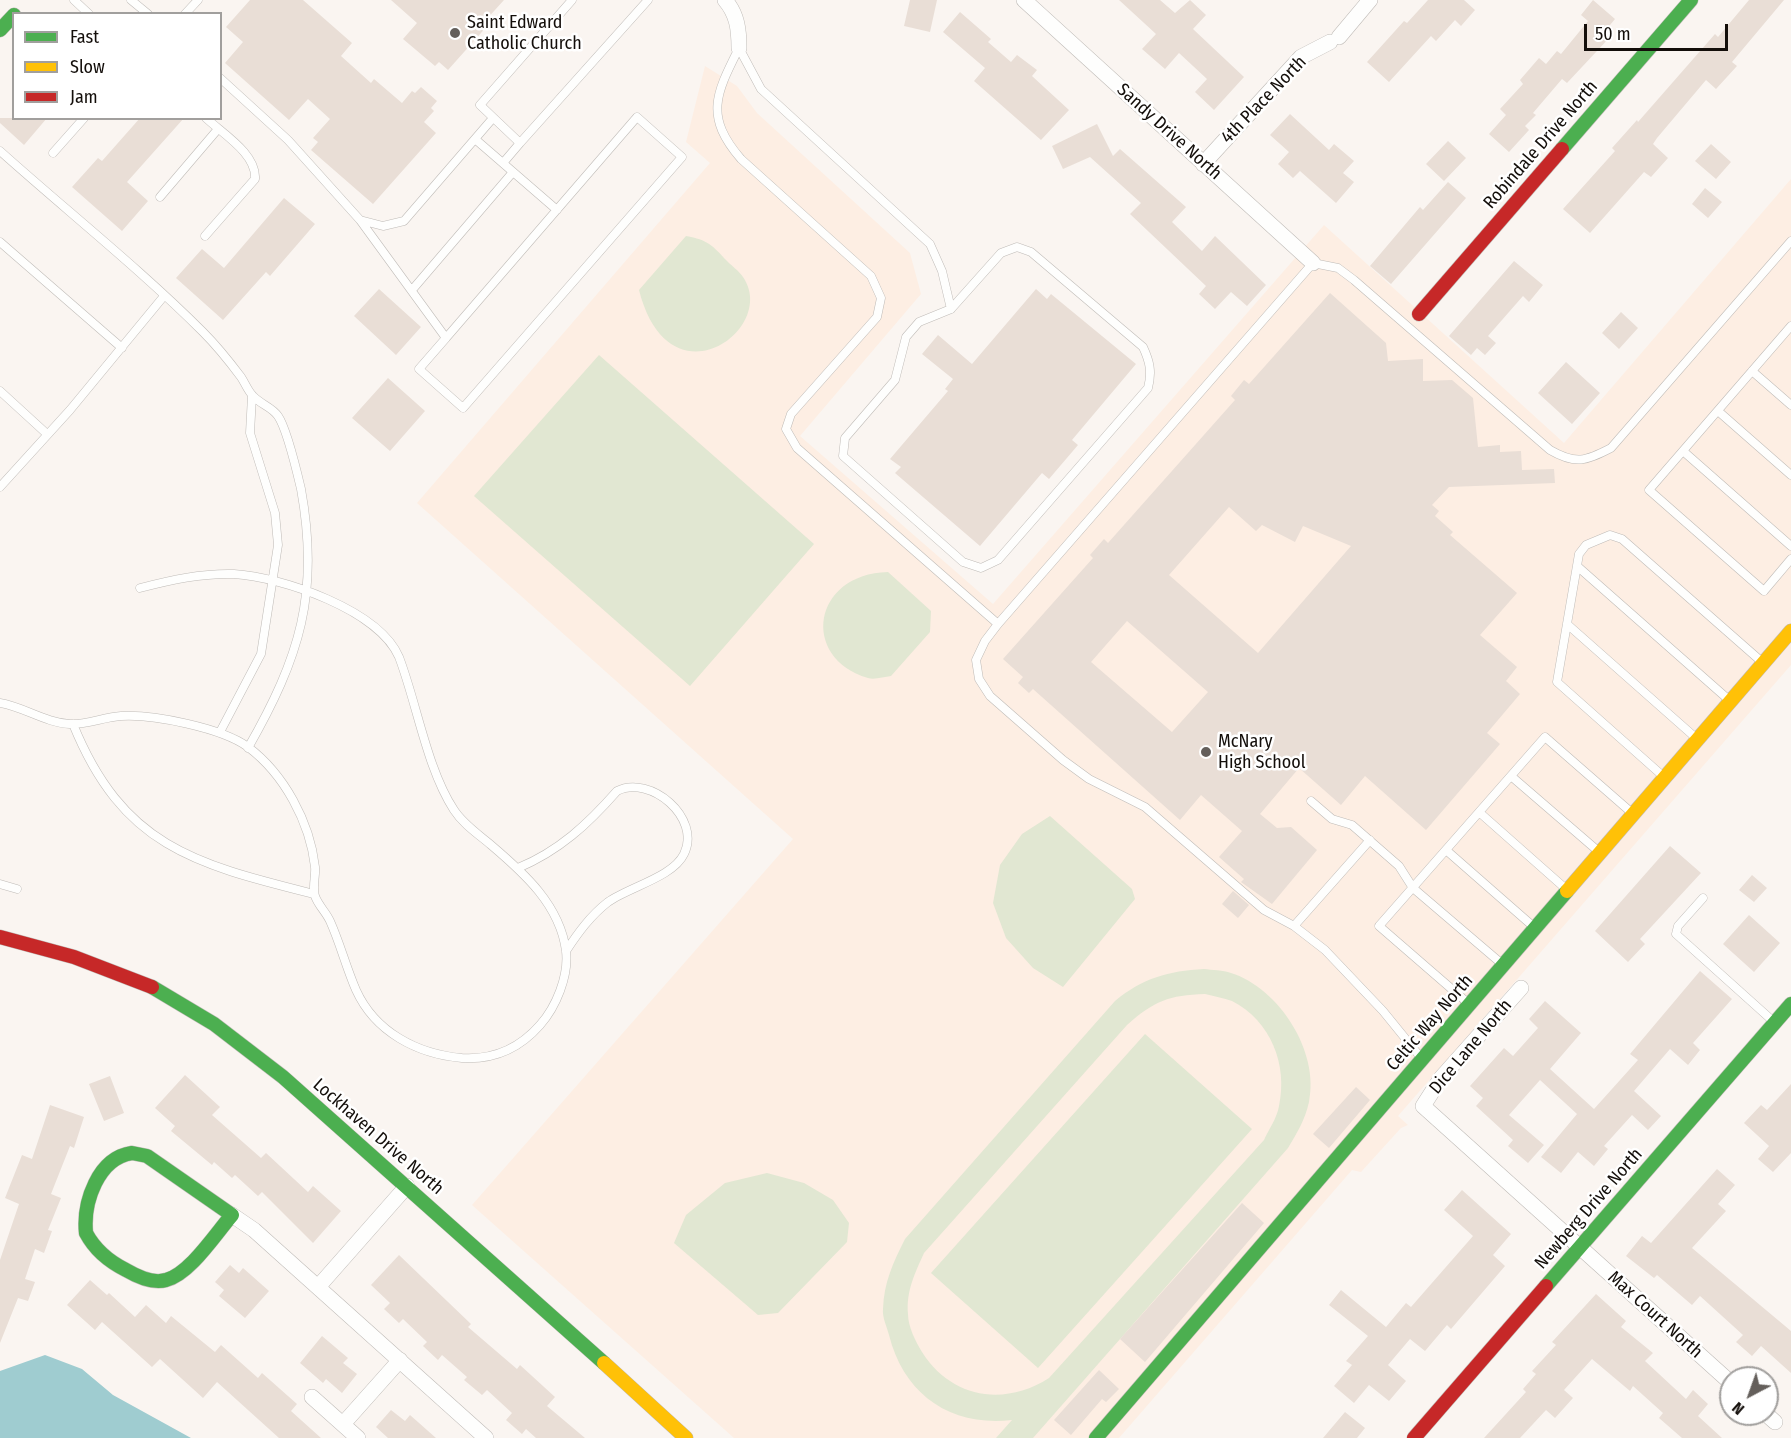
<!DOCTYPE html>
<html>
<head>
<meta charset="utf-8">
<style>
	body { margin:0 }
	#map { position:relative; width:1791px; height:1438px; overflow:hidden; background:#faf5f1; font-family:"Fira Sans Condensed",sans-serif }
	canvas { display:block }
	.legend { position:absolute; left:12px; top:12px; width:210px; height:108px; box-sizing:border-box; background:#fff; border:2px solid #a19f9d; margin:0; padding:8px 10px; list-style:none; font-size:18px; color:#130e0a }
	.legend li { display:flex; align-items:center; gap:12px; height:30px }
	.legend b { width:30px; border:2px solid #a19f9d }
	.north { position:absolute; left:1719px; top:1366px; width:60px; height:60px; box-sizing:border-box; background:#fff; border:2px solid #a19f9d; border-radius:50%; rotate:221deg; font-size:16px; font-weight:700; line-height:24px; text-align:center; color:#130e0a }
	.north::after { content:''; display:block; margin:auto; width:21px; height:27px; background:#645f5b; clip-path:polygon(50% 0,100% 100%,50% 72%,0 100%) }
	.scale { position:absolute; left:1584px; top:24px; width:144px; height:27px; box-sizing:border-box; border:3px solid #130e0a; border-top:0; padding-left:8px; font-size:18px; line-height:21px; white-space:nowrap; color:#130e0a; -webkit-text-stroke:4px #fff; paint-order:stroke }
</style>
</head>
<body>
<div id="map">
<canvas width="1791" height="1438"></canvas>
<ul class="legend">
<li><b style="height:8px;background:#4caf50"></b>Fast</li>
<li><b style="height:8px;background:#ffc107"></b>Slow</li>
<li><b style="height:8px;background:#c62828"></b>Jam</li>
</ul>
<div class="north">N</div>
<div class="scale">50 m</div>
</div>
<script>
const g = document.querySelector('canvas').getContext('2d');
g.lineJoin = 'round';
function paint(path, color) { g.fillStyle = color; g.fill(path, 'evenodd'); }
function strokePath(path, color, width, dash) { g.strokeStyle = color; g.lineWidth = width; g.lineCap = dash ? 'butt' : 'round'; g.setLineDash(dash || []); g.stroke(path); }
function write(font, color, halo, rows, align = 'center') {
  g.font = font + ' "Fira Sans Condensed",sans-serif'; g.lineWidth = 5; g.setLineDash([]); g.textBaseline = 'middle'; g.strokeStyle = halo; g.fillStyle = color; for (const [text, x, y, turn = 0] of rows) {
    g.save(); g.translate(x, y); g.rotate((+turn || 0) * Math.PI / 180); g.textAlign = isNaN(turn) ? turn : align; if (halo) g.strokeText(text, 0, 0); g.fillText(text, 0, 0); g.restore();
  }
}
const built = new Path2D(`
	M 705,66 L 737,86 L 757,113 L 910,253 L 921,294 L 800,436 L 993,604 L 1324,225 L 1564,443 L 1791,179 L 1791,665 L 1398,1116 L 1408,1125 L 1401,1128 L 1361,1172 L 1352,1170 L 1119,1438 L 734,1438 L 472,1205 L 793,839 L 417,503 L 710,163 L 686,142 Z`);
const green = new Path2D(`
	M 686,236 C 708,240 712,245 727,261 C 732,266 739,271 743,277 C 779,329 669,408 639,290 Z
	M 599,355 L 814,544 L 690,686 L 474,496 Z
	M 888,572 L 931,611 L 930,632 L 891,676 C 884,677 874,680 868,678 C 800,658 812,574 888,572 Z
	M 1050,816 L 1132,889 L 1135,899 L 1063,987 L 1033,968 L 1006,938 L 993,903 L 1000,865 L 1022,834 Z
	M 1204,969 C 1212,970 1223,970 1231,973 C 1279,988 1320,1052 1309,1102 C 1305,1120 1297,1133 1288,1148 L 1033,1438 L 996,1438 L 1012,1420 C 951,1427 904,1395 889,1335 C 887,1327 882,1317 883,1309 C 884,1282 893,1263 905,1239 L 1115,1001 C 1143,978 1168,971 1204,969 ZM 1205,994 C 1213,996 1224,998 1232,1001 C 1271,1021 1288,1065 1279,1106 C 1277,1118 1269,1129 1264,1140 L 1049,1378 C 1004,1407 951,1398 922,1352 C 916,1342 908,1327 908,1314 C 906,1291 915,1273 924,1253 L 1127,1025 C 1154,1001 1169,995 1205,994 Z
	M 1145,1034 L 1252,1129 L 1038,1368 L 931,1273 Z
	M 767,1173 L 804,1183 L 833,1200 L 849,1223 L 847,1242 L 778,1313 L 758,1315 L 674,1243 L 686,1215 L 725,1183 Z`);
const water = new Path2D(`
	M 45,1355 L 82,1369 L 113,1395 L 191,1438 L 0,1438 L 0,1371 Z`);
const building = new Path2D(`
	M 250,0 L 303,0 L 352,43 L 341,56 L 371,83 L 374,79 L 402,103 L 412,91 L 415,93 L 421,87 L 437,101 L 431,108 L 434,111 L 424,122 L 436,133 L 373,204 L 311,150 L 318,142 L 313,138 L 330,119 L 308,99 L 289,120 L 225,63 L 243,42 L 226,27 Z
	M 391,0 L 504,0 L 485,21 L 489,24 L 448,70 L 439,62 L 435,66 L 403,39 L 417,23 Z
	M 910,0 L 937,0 L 930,32 L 904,26 Z
	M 1119,0 L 1160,0 L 1175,13 L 1190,0 L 1206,15 L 1193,29 L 1244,77 L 1214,110 L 1195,92 L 1207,79 L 1179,53 L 1165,69 L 1142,49 L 1156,34 Z
	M 1428,0 L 1464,0 L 1475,10 L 1461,26 L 1455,20 L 1436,41 L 1431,36 L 1389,82 L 1367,62 L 1404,21 L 1407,23 Z
	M 1593,0 L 1615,19 L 1605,31 L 1611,36 L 1567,83 L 1562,79 L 1533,113 L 1536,115 L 1525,126 L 1529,130 L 1509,152 L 1489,134 L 1506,115 L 1500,109 L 1523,84 L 1520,80 L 1539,58 L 1546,64 L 1557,51 L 1561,54 L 1588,21 L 1581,15 Z
	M 1749,0 L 1784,0 L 1732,62 L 1737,66 L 1716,89 L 1706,80 L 1657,138 L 1653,144 L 1668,158 L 1651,177 L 1644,172 L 1590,233 L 1563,209 L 1615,151 L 1612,148 L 1637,120 L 1638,122 L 1715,34 L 1718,37 Z
	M 960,12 L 991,39 L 988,42 L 1011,62 L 1017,55 L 1037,70 L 1032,76 L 1069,110 L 1041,140 L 974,81 L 985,68 L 943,32 Z
	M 1290,114 L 1329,150 L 1334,144 L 1354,161 L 1343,173 L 1354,182 L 1336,203 L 1300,171 L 1293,178 L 1278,164 L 1289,152 L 1270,135 Z
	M 0,118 L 47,118 L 24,145 L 0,123 Z
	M 140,118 L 184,118 L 127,182 L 148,201 L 122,231 L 72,187 L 98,158 L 102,161 Z
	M 1097,124 L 1113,156 L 1120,149 L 1186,207 L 1172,222 L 1202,251 L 1215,236 L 1266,285 L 1247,306 L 1231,292 L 1215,309 L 1199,294 L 1206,286 L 1130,214 L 1141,203 L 1090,157 L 1063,169 L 1052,146 Z
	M 1448,141 L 1466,158 L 1444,181 L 1426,164 Z
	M 1711,144 L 1731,162 L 1716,179 L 1695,161 Z
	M 1448,182 L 1466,198 L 1391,284 L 1370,266 L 1420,207 L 1423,210 Z
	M 1705,188 L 1722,202 L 1708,218 L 1692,204 Z
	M 284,198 L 315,224 L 270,276 L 266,272 L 223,320 L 176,278 L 202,249 L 224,268 Z
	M 1514,261 L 1543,285 L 1529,302 L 1523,296 L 1488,336 L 1496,343 L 1485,355 L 1477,348 L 1471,355 L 1449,336 Z
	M 379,289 L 421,327 L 396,355 L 354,316 Z
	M 1036,289 L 1047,299 L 1051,294 L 1136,364 L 1072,440 L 1078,445 L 1049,479 L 1042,473 L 980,546 L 895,473 L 901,467 L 890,459 L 948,391 L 945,389 L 953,379 L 922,354 L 938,335 L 972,364 Z
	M 1330,293 L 1386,343 L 1388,361 L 1423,359 L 1423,381 L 1452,380 L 1473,398 L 1478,447 L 1500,445 L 1500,452 L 1521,451 L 1522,470 L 1554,469 L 1555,483 L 1449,487 L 1432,505 L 1439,511 L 1435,516 L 1453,532 L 1450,535 L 1517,593 L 1480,635 L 1517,667 L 1506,681 L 1520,694 L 1487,733 L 1500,744 L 1426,830 L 1365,776 L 1341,805 L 1299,768 L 1260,814 L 1277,828 L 1291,827 L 1317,850 L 1272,904 L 1241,882 L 1244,879 L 1219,857 L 1242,831 L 1201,795 L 1180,820 L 1033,689 L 1029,693 L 1018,683 L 1023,677 L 1003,659 L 1093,558 L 1090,555 L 1104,539 L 1108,543 L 1235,400 L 1231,396 L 1244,380 L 1249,384 ZM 1229,507 L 1256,531 L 1262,525 L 1295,542 L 1303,526 L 1351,546 L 1258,653 L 1169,575 ZM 1127,621 L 1208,692 L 1172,732 L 1091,662 Z
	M 1621,312 L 1638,328 L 1619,349 L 1602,333 Z
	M 1566,362 L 1600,393 L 1572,424 L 1538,393 Z
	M 388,378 L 425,411 L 390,451 L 352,418 Z
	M 1670,846 L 1701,873 L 1640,939 L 1645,944 L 1628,962 L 1595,931 Z
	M 1752,875 L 1767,888 L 1754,902 L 1739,890 Z
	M 1233,891 L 1249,905 L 1238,918 L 1222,904 Z
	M 1749,915 L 1780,943 L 1754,972 L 1723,944 Z
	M 1700,971 L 1732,999 L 1693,1043 L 1700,1050 L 1688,1065 L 1670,1049 L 1634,1091 L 1661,1116 L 1648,1130 L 1632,1115 L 1604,1146 L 1608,1149 L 1594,1166 L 1578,1152 L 1561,1173 L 1541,1157 L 1577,1114 L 1540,1080 L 1509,1115 L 1544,1145 L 1528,1163 L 1508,1146 L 1513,1140 L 1476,1106 L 1483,1098 L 1470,1086 L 1504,1048 L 1513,1056 L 1538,1028 L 1529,1019 L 1545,1001 L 1581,1033 L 1550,1069 L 1594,1109 L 1638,1060 L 1630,1054 Z
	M 185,1075 L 220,1107 L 212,1115 L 261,1158 L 266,1153 L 308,1192 L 313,1186 L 341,1211 L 313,1243 L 262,1192 L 258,1196 L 235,1175 L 232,1178 L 214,1162 L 212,1165 L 171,1131 L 175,1126 L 155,1108 Z
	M 110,1076 L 124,1113 L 104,1121 L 89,1084 Z
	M 1791,1084 L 1791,1153 L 1773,1172 L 1758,1159 L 1769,1146 L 1744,1123 L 1761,1105 L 1767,1110 Z
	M 1356,1087 L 1370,1100 L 1329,1148 L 1313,1134 Z
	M 50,1105 L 84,1117 L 74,1148 L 70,1146 L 51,1194 L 61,1198 L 48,1230 L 52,1231 L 44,1253 L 35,1249 L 25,1279 L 35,1282 L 28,1301 L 18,1298 L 0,1343 L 0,1260 L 19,1204 L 5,1198 L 22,1155 L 32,1159 Z
	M 1717,1169 L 1735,1185 L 1718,1204 L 1726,1211 L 1692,1248 L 1791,1331 L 1791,1373 L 1761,1346 L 1752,1356 L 1736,1342 L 1743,1335 L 1700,1296 L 1692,1305 L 1657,1275 L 1654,1278 L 1626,1256 L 1642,1236 L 1651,1243 Z
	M 1462,1190 L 1511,1234 L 1493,1255 L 1505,1266 L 1451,1329 L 1447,1325 L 1425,1351 L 1410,1339 L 1388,1365 L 1406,1381 L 1389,1401 L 1369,1385 L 1354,1403 L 1334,1386 L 1352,1365 L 1346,1361 L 1368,1336 L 1329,1305 L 1341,1290 L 1386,1327 L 1406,1303 L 1411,1307 L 1473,1236 L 1444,1210 Z
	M 1242,1203 L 1264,1223 L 1145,1362 L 1120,1339 Z
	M 399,1255 L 471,1324 L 468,1327 L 517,1369 L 520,1365 L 555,1397 L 547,1406 L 585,1438 L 536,1438 L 526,1429 L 522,1434 L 506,1420 L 512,1413 L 487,1390 L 482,1395 L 464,1380 L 467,1377 L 442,1355 L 438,1360 L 423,1346 L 427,1342 L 403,1319 L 399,1323 L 384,1309 L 390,1303 L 371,1285 Z
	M 230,1265 L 239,1273 L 243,1268 L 269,1291 L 245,1318 L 219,1296 L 224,1290 L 215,1282 Z
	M 90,1280 L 107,1295 L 109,1293 L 135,1317 L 146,1305 L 166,1323 L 171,1316 L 215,1352 L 221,1345 L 258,1378 L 262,1373 L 297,1404 L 291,1411 L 321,1438 L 279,1438 L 217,1382 L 203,1398 L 160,1359 L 152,1367 L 102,1322 L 95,1330 L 67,1305 Z
	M 1596,1294 L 1626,1321 L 1621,1327 L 1653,1353 L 1645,1361 L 1686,1399 L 1693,1390 L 1708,1404 L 1698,1416 L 1722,1438 L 1682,1438 L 1659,1418 L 1663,1413 L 1633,1386 L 1630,1391 L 1592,1359 L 1564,1390 L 1573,1398 L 1555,1418 L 1546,1410 L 1520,1438 L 1484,1438 L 1526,1392 L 1523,1389 L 1536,1374 L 1532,1371 L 1556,1345 L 1552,1342 Z
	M 322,1336 L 348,1358 L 343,1363 L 357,1374 L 342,1393 L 326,1379 L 323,1383 L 300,1363 Z
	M 1099,1370 L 1119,1389 L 1106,1402 L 1102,1399 L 1071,1435 L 1054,1420 Z
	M 391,1410 L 405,1421 L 410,1415 L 436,1438 L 388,1438 L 376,1427 Z
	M 1345,1412 L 1365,1428 L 1357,1438 L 1323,1438 Z`);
const lane = new Path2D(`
	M 74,0 L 89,14
	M 131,0 L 148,14
	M 572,0 L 480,105 L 520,143 L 648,0
	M 185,14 L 198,0
	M 739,48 L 761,89 L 930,244 L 942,271 L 951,309 L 919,322 L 906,337 L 895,380 L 845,438 L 843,456 L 963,562 L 981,568 L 998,560 L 1148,388 C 1152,372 1150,362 1143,347 L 1031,252 L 1017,247 L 1001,253 L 951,309
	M 739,48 C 716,94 704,116 741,159 L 871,276 L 881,298 L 877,317 L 791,414 L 786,429 L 797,448 L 998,624
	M 220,78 L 288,140 L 360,220 L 383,226 L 404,221 L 493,118
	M 475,139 L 557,210
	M 0,151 C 67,211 140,269 203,332 C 217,346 229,361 241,377 C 245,383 248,391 253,396 C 260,404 272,407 278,416 C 287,429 297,472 301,489 C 320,593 300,657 248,748
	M 53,153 L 84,118
	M 503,163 L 520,143
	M 160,197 L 218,129
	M 360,220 L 446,338 L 419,369 L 463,408 L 682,157 L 637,117 L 446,338
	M 205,236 L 255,179 C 257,154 223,134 206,118
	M 0,242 L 122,348
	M 412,290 L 513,172
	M 1791,326 L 1649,490 L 1764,591 L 1791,559
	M 1752,371 L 1791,405
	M 0,391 L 47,434
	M 1718,411 L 1791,475
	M 1683,451 L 1791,546
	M 0,487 L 70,410 L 164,296
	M 1577,566 L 1729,700
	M 1567,624 L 1696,738
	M 0,703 C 24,707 46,723 70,724 C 86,725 104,717 121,716 C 153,714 222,728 248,747 C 284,774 310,822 315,867 C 316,876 312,887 315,896 C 318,905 326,912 330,921 C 340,943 346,967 356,990 C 375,1032 417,1054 462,1058 C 494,1060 519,1049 540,1025 C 556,1007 569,976 566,951 C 560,905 524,873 491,845 C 478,834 463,824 454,810 C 427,769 417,704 399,657 C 379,610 282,577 234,574 C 202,573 171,580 140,588
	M 73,724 C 123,847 195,864 314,894
	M 220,732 L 261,654 L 278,545 L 275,513 L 250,433 L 252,396
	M 1511,776 L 1598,851
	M 1664,777 L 1557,682 L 1579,554 L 1586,545 L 1610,535 L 1622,539 L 1762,662
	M 1311,801 L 1332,819 L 1352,825 L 1399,866 L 1413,888 L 1502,964
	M 1479,812 L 1566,889
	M 1446,850 L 1535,928
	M 518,868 C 559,851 588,824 617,791 C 650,774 702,818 684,854 C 673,877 629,887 608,902 C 590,916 578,933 566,951
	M 0,884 L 17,889
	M 1703,898 L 1678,926 L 1676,934 L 1774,1022
	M 1294,926 L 1370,840
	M 1469,1004 L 1379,926 L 1545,737 L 1632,813
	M 1422,1059 L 1383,1011 L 1325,950 L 1294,926 L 1264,910 L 1145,807 L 1089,779 L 1063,760 L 990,696 L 979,679 L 976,660 L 985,641 L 998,624 L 1313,263 L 1338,268 L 1354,280 L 1550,450 C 1576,465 1586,461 1611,448 L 1791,241`);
const street = new Path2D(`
	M 725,0 C 737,14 739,29 739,48
	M 1024,0 L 1313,263
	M 1339,37 L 1370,0
	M 1203,164 L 1301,57 L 1330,42
	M 1521,988 L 1441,1078 L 1423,1106 L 1731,1383
	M 232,1215 L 254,1230 L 486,1438
	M 318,1287 L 407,1186
	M 312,1397 L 358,1438
	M 1766,1414 L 1775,1422
	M 343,1424 L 400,1360`);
const fast = new Path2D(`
	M 0,30 L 14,15
	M 1562,149 L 1691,0
	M 152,987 L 214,1024 L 283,1077 L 604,1363
	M 132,1153 L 147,1156 L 232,1215 C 216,1233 190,1274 166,1280 C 153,1284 138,1277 126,1270 C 110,1262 95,1250 86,1233 C 83,1202 98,1158 132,1153 Z
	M 1546,1286 L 1791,1004
	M 1096,1438 L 1567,891`);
const slow = new Path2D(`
	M 1567,891 L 1791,631
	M 604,1363 L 686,1438`);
const jam = new Path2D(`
	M 1419,314 L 1562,149
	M 0,937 L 74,957 L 152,987
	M 1414,1438 L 1546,1286`);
const markers = [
	[455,33,6,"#645f5b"],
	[1206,752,6,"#645f5b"]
];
const poiNames = [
	["Saint Edward",467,23],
	["Catholic Church",467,44],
	["McNary",1218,742],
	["High School",1218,763]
];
const streetNames = [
	["4th Place North",1264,100,-46],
	["Sandy Drive North",1169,132,42],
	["Robindale Drive North",1541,145,-49],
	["Celtic Way North",1430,1023,-49],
	["Dice Lane North",1471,1047,-50],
	["Lockhaven Drive North",378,1137,41],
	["Newberg Drive North",1589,1209,-49],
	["Max Court North",1655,1315,42]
];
paint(built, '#fdeee3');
paint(green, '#e1e7d2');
paint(water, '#9fccd0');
paint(building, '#e9ded6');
strokePath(lane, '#bfbbb7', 9);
strokePath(street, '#bfbbb7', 16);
strokePath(fast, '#bfbbb7', 15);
strokePath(slow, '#bfbbb7', 15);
strokePath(jam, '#bfbbb7', 15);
strokePath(lane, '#fefefd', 8);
strokePath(street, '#fefefd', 15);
strokePath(fast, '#4caf50', 14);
strokePath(slow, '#ffc107', 14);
strokePath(jam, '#c62828', 14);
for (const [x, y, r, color] of markers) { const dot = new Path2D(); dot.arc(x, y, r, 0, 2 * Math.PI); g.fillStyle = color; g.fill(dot); strokePath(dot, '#fff', 2); }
write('18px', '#130e0a', '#fff', poiNames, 'left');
write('18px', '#130e0a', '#fff', streetNames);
</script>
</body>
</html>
